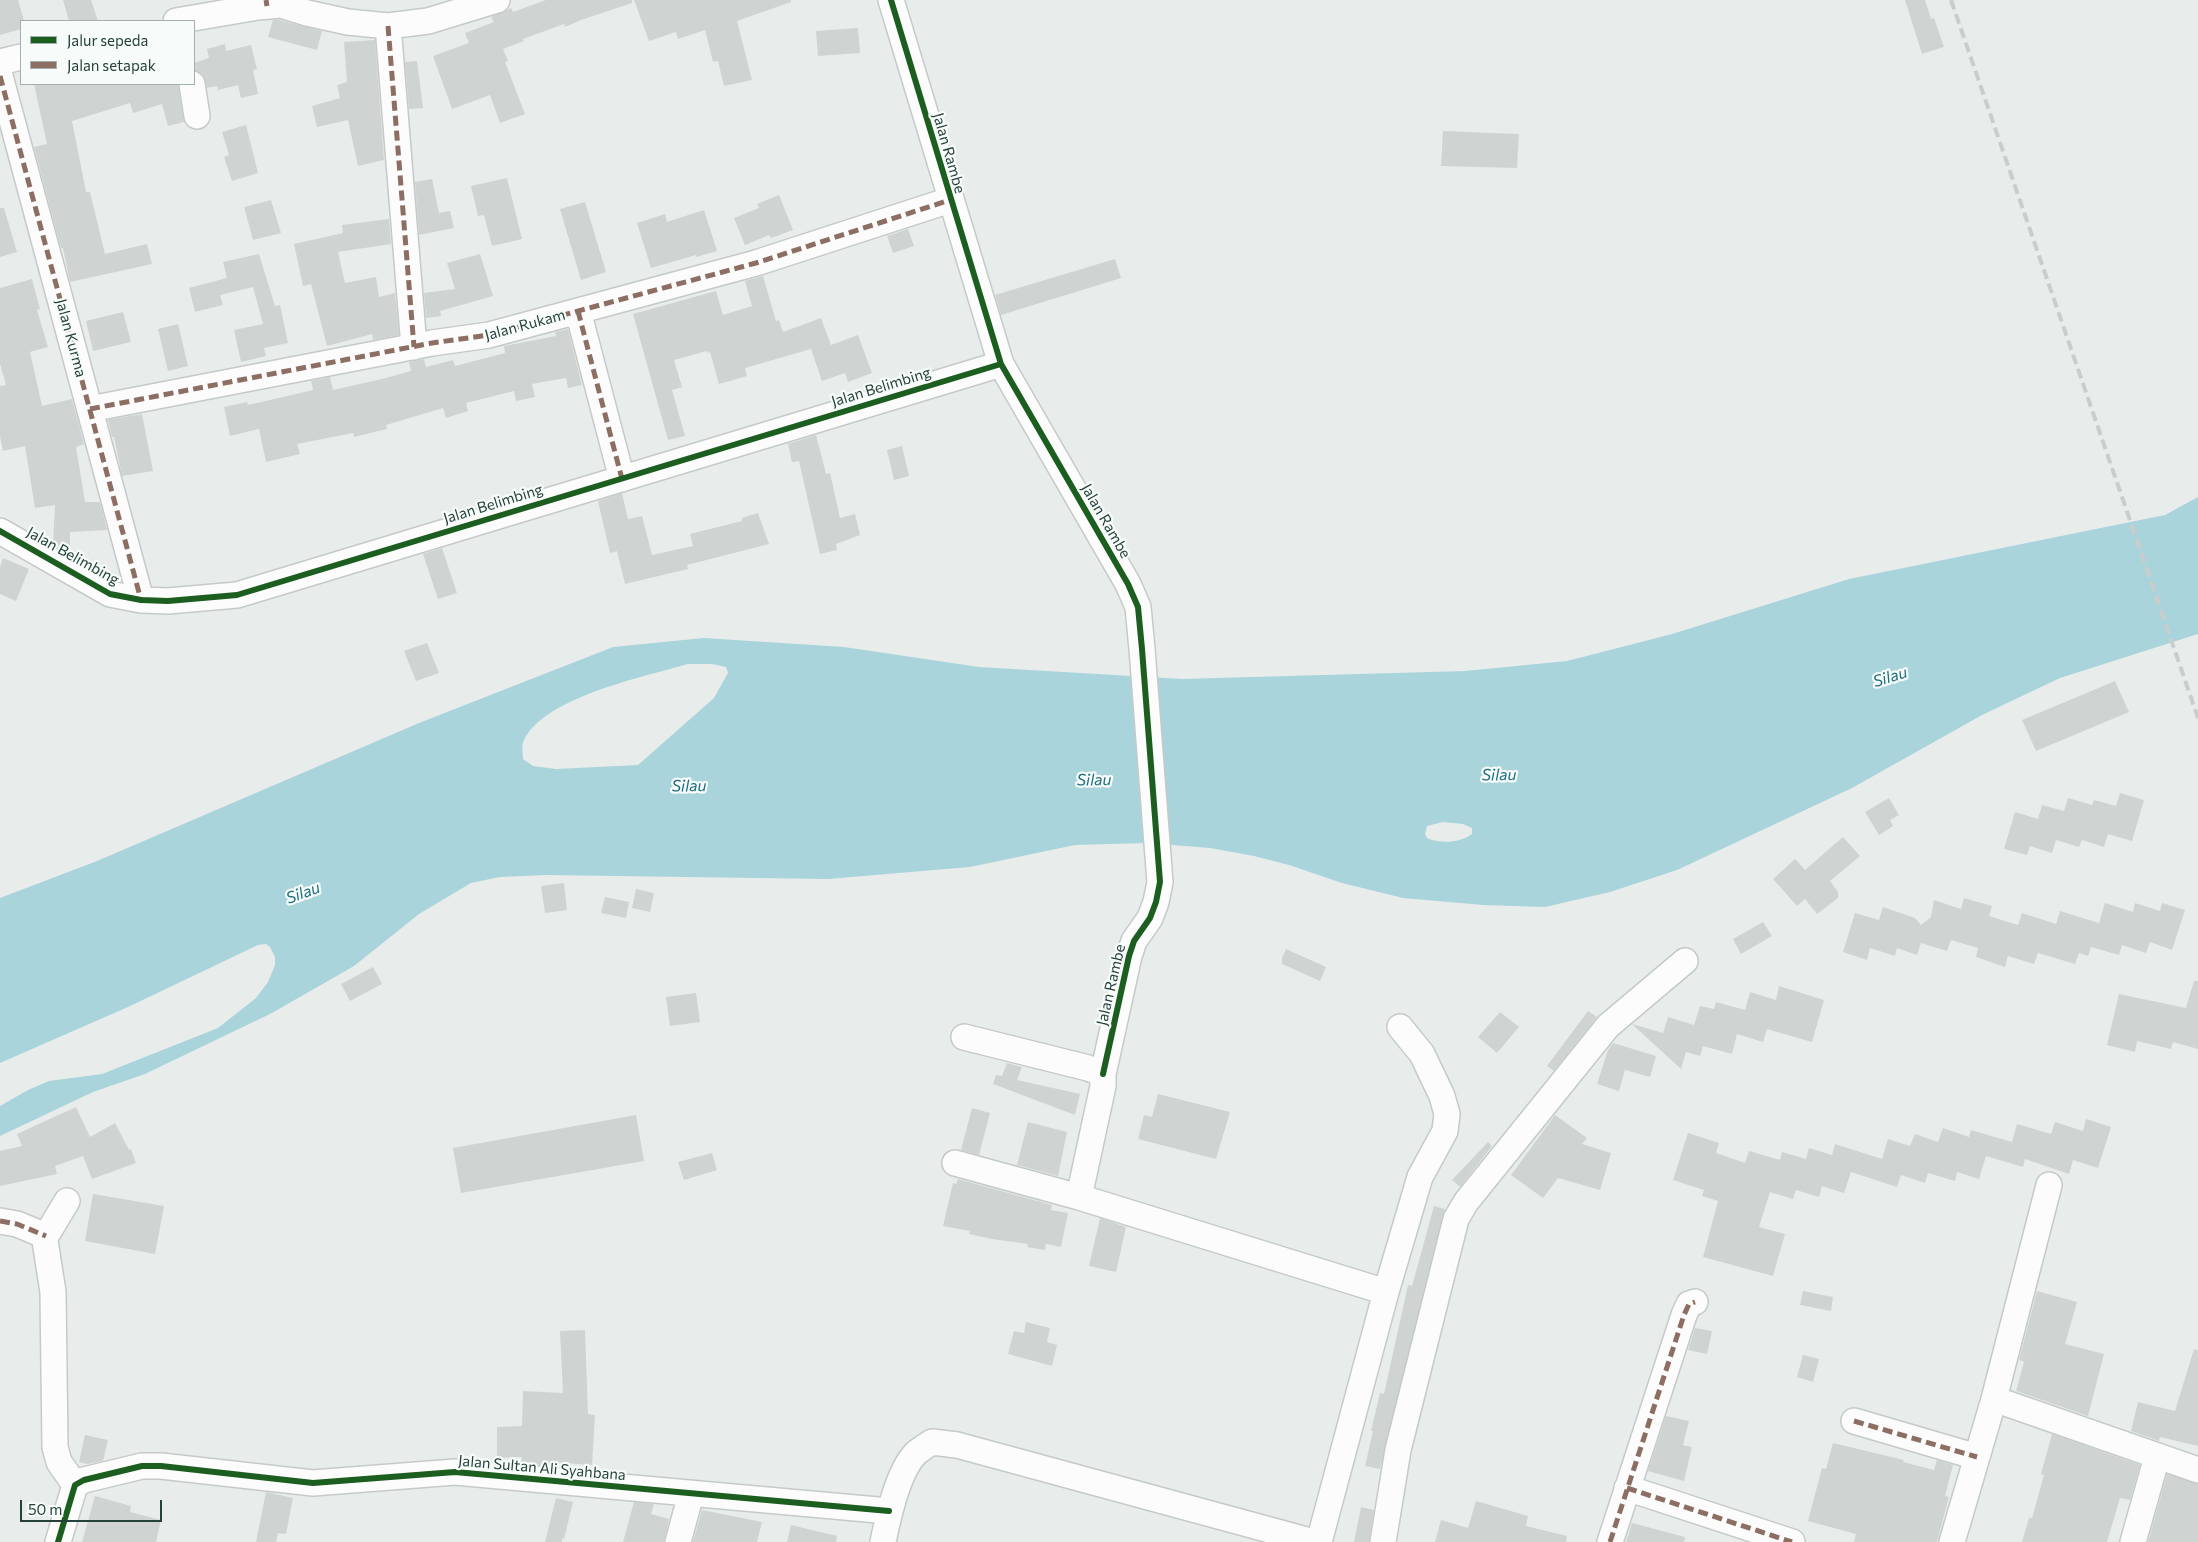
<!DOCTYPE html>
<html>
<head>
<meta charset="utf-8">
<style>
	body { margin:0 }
	#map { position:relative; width:2198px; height:1542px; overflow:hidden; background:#e8edeb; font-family:Commissioner,sans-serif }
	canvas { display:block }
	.legend { position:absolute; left:20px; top:20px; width:175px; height:65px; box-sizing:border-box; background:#f7fbf9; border:1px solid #a3b1ad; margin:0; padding:6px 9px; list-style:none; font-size:15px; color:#24423a }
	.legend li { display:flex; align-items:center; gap:10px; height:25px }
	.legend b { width:25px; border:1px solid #a3b1ad }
	.scale { position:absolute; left:20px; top:1500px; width:142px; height:22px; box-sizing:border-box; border:2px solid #24423a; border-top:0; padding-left:6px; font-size:15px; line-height:18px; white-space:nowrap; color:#24423a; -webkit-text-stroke:4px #f7fbf9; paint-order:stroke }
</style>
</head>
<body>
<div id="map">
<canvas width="2198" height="1542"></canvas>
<ul class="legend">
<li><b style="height:6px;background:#1b5e20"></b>Jalur sepeda</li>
<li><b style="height:6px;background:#8d6e63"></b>Jalan setapak</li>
</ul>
<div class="scale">50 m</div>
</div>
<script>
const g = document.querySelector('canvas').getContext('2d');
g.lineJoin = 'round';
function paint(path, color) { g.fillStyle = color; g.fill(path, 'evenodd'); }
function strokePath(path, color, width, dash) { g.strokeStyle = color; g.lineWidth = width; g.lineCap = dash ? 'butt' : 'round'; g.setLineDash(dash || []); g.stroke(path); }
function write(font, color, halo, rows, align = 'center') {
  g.font = font + ' Commissioner,sans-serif'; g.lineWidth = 4.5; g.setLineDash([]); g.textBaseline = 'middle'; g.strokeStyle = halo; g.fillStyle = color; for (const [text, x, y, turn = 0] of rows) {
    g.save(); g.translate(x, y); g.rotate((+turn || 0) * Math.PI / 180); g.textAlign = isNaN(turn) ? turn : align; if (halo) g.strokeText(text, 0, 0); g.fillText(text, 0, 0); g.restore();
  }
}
const water = new Path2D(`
	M 2198,497 L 2198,634 L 2060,678 L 1982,715 L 1852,788 L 1677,870 L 1610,892 L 1545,907 L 1483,905 L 1403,898 L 1342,883 L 1289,865 L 1254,856 L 1210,848 L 1147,843 L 1075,845 L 970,867 L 828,879 L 545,875 L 500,877 L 471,883 L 419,914 L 354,966 L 272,1013 L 145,1074 L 93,1092 L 0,1136 L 0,1106 L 28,1090 L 49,1081 L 102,1074 L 218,1028 L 256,998 L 268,982 L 275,965 L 275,957 L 270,947 L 266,944 L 258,945 L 128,1007 L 0,1063 L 0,898 L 97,861 L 419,723 L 613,647 L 704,638 L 844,647 L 979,667 L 1182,679 L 1465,671 L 1567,661 L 1672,634 L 1849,579 L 2165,515 ZM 688,664 L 712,664 L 726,667 L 728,673 L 714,698 L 638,765 L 556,769 L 533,766 L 523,759 C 523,754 521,745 524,740 C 545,697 643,677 688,664 ZM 1443,822 L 1463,824 L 1472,828 L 1472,834 C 1460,843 1440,844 1427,838 L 1425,834 L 1427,826 Z`);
const building = new Path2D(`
	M 0,0 L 18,0 L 24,21 L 21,21 L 21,29 L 0,35 Z
	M 63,0 L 91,0 L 98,21 L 69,21 Z
	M 546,0 L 632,0 L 632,3 L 581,20 L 565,27 L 564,24 L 523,39 L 524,41 L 503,49 L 508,61 L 505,62 L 525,114 L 500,123 L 490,95 L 452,109 L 433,56 L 469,43 L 465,33 L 494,22 L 491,17 L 511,8 L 513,12 Z
	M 634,0 L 791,0 L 791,2 L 737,21 L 752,80 L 724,86 L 718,61 L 713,62 L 705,30 L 678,39 L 676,32 L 649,41 Z
	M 1905,0 L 1925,0 L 1931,19 L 1934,18 L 1944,47 L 1922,54 Z
	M 273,20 L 279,20 L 322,31 L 317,50 L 268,37 Z
	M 858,28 L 860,53 L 818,56 L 816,31 Z
	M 375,40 L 384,160 L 358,166 L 348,120 L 317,127 L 312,106 L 340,98 L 337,85 L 347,82 L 344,42 Z
	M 225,44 L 226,51 L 251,45 L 257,69 L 253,70 L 258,94 L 241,98 L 238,85 L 218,90 L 217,86 L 207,88 L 203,75 L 194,70 L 194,63 L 209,58 L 207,49 Z
	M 417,61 L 423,108 L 409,109 L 405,62 Z
	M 34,84 L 178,84 L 184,122 L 168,126 L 162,104 L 133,113 L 130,103 L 72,121 L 86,192 L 90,192 L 105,254 L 147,244 L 152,264 L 70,282 L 63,248 L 61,248 L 34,147 L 47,144 Z
	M 246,125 L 258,173 L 232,181 L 224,157 L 229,155 L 222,132 Z
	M 1443,131 L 1519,134 L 1517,168 L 1441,166 Z
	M 507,178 L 522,239 L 492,246 L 484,215 L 478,216 L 471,186 Z
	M 432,179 L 439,213 L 450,211 L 454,228 L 419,235 L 415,182 Z
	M 779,195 L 793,230 L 771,238 L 769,235 L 745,245 L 734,218 L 759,208 L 757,204 Z
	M 271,200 L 281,233 L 253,240 L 244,207 Z
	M 585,202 L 606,272 L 581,280 L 560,209 Z
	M 0,208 L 4,208 L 17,252 L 0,257 Z
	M 704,210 L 717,251 L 696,257 L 696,255 L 651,268 L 637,223 L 665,214 L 667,222 Z
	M 389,219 L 391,244 L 338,252 L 345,283 L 376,277 L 379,297 L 395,293 L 399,335 L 373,340 L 372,334 L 327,346 L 311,284 L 303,286 L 294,244 L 343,233 L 342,225 Z
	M 908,229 L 914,246 L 893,253 L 887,236 Z
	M 259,254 L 275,306 L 280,305 L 288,343 L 264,348 L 266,356 L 241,362 L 234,330 L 263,324 L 253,287 L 220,295 L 223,305 L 195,312 L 189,288 L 227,278 L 223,262 Z
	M 480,254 L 493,296 L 440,311 L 441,316 L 426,318 L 424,293 L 455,289 L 447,263 Z
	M 1115,259 L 1121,278 L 1001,315 L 995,295 Z
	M 763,276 L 776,321 L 779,320 L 783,332 L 821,318 L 831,345 L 858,335 L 872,373 L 848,382 L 845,373 L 822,381 L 811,349 L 745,368 L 747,376 L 719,384 L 710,352 L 708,353 L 707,351 L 674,360 L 682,387 L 672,390 L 685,436 L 668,440 L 633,314 L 716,291 L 723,315 L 752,306 L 745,281 Z
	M 32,279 L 40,309 L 37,310 L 48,347 L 30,352 L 42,406 L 72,399 L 84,444 L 76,447 L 85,502 L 100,502 L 107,530 L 70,532 L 70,553 L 53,545 L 55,505 L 35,508 L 25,446 L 3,451 L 0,436 L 0,386 L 6,385 L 0,364 L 0,288 Z
	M 123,312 L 131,342 L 93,351 L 86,321 Z
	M 178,324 L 188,366 L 168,371 L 158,329 Z
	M 568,329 L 582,385 L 568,388 L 566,378 L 532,384 L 535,397 L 516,401 L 514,391 L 466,403 L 468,411 L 446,418 L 443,408 L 386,425 L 387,429 L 354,437 L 353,433 L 297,444 L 300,454 L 266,462 L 259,429 L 230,436 L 224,407 L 247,402 L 248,405 L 313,390 L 311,381 L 330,377 L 333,390 L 382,379 L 411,371 L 409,362 L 424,359 L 426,367 L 453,360 L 455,366 L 505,353 L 504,346 L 556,336 L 555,332 Z
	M 142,414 L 153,471 L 122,476 L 114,437 L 112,437 L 108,420 Z
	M 816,435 L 826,474 L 830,473 L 840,518 L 855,514 L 860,535 L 836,544 L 837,550 L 820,554 L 799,461 L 792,462 L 788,444 Z
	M 902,446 L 909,476 L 894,480 L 887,450 Z
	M 622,493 L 628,519 L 642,516 L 652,555 L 693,546 L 690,534 L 742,521 L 742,518 L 758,513 L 769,544 L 687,565 L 688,569 L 625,584 L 617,551 L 610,553 L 598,501 Z
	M 442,548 L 457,593 L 438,599 L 423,554 Z
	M 3,558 L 29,569 L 16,601 L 0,594 L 0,567 Z
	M 427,643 L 439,673 L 416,681 L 404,651 Z
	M 2115,681 L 2129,712 L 2036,751 L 2022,720 Z
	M 2120,793 L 2144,800 L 2132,841 L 2108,834 L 2104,847 L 2082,840 L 2079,847 L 2056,840 L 2052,853 L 2030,846 L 2027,855 L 2004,849 L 2015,812 L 2038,819 L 2042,805 L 2064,811 L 2068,798 L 2092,805 L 2094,800 L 2116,806 Z
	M 1889,798 L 1899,815 L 1890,820 L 1893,826 L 1879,835 L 1865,812 Z
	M 1843,837 L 1860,856 L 1830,881 L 1838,892 L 1838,898 L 1817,914 L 1805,899 L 1797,906 L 1773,879 L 1795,859 L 1805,870 Z
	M 564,883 L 567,910 L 545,913 L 541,886 Z
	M 636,889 L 654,893 L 650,912 L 632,908 Z
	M 605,897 L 629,902 L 626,918 L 601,913 Z
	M 1964,898 L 1992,906 L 1989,916 L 2018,925 L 2022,913 L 2056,924 L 2060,911 L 2099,923 L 2105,903 L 2133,912 L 2135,903 L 2160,911 L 2162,903 L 2185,910 L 2172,950 L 2150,942 L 2146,953 L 2122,945 L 2119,955 L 2091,947 L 2088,956 L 2079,953 L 2075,964 L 2038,953 L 2034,964 L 2008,956 L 2005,967 L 1976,957 L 1978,948 L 1951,940 L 1947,951 L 1921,943 L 1917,955 L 1897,948 L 1895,956 L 1870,948 L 1867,960 L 1843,952 L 1855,913 L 1879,920 L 1883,907 L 1915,918 L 1921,925 L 1931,917 L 1934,900 L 1961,909 Z
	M 1763,922 L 1772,936 L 1741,954 L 1733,939 Z
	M 1286,949 L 1326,967 L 1320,981 L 1282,964 L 1282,958 Z
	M 373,967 L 382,984 L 350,1001 L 341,984 Z
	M 2194,981 L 2198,981 L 2198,1049 L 2173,1042 L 2171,1049 L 2137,1041 L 2135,1052 L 2107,1045 L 2119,994 L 2186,1008 Z
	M 1779,986 L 1824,1000 L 1812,1042 L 1767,1029 L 1763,1042 L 1737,1034 L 1732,1054 L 1703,1046 L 1700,1056 L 1686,1052 L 1681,1069 L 1632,1024 L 1663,1033 L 1668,1017 L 1694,1025 L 1700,1006 L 1714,1009 L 1716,1002 L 1745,1010 L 1750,992 L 1776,1000 Z
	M 696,993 L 700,1022 L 670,1026 L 666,997 Z
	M 1588,1011 L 1597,1017 L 1554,1071 L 1547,1066 Z
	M 1500,1012 L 1519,1027 L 1497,1053 L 1478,1037 Z
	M 1613,1043 L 1656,1056 L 1650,1077 L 1625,1070 L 1619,1091 L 1597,1084 L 1608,1050 Z
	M 1007,1063 L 1022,1067 L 1017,1080 L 1080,1094 L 1075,1115 L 993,1084 L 996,1075 L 1002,1076 Z
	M 1158,1094 L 1230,1112 L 1216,1159 L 1138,1139 L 1144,1115 L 1152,1117 Z
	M 76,1107 L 90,1137 L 115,1123 L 129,1150 L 131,1149 L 136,1163 L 92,1179 L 83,1156 L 55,1166 L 57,1174 L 0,1186 L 0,1151 L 22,1146 L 17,1134 Z
	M 972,1108 L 990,1113 L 979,1155 L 961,1150 Z
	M 636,1115 L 644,1161 L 461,1193 L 453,1148 Z
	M 1555,1115 L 1587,1138 L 1582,1144 L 1611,1153 L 1600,1190 L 1558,1178 L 1543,1198 L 1511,1175 Z
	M 2086,1119 L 2111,1127 L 2098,1168 L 2073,1160 L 2069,1174 L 2025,1159 L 2023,1167 L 1986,1156 L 1979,1179 L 1957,1172 L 1955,1181 L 1928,1173 L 1925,1183 L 1901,1175 L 1897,1187 L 1851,1172 L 1844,1193 L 1822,1186 L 1819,1197 L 1796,1190 L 1793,1199 L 1770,1192 L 1759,1227 L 1785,1234 L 1773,1276 L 1703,1257 L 1718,1201 L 1702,1196 L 1704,1190 L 1673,1180 L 1688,1133 L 1719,1143 L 1716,1153 L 1745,1163 L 1749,1151 L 1780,1160 L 1782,1152 L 1806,1159 L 1809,1148 L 1832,1155 L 1835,1144 L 1882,1159 L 1888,1139 L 1910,1146 L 1915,1134 L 1938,1142 L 1943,1128 L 1969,1137 L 1971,1130 L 2012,1142 L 2017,1124 L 2051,1134 L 2055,1122 L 2083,1131 Z
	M 1028,1122 L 1067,1132 L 1058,1176 L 1017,1165 Z
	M 1488,1142 L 1492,1146 L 1460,1187 L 1452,1180 Z
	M 712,1153 L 717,1170 L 684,1180 L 678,1162 Z
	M 958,1179 L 1052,1205 L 1051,1210 L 1068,1213 L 1061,1247 L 1046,1244 L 1045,1250 L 1027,1247 L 1028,1244 L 992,1239 L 969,1234 L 970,1231 L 943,1226 L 953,1183 L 956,1184 Z
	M 93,1194 L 164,1206 L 155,1254 L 85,1241 Z
	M 1434,1206 L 1445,1209 L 1380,1469 L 1365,1466 L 1373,1431 L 1371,1431 L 1380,1393 L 1384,1394 L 1408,1285 L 1412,1286 Z
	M 1100,1218 L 1126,1227 L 1116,1272 L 1089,1266 Z
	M 1803,1291 L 1833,1297 L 1831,1311 L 1800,1305 Z
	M 2037,1291 L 2077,1302 L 2065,1344 L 2104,1354 L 2088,1416 L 2016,1391 L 2024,1362 L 2019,1360 Z
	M 1026,1322 L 1050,1328 L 1047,1342 L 1057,1345 L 1052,1366 L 1008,1354 L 1014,1331 L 1024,1333 Z
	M 1695,1328 L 1712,1331 L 1707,1354 L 1688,1350 Z
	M 585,1330 L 588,1414 L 595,1415 L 592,1465 L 550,1462 L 550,1466 L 521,1464 L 522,1457 L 497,1458 L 497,1427 L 522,1426 L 523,1391 L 563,1393 L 560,1331 Z
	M 2194,1349 L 2198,1350 L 2198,1446 L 2160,1437 L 2159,1441 L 2131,1431 L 2138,1402 L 2175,1411 Z
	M 1803,1355 L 1819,1359 L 1813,1382 L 1797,1377 Z
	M 1666,1416 L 1689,1421 L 1683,1445 L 1692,1447 L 1684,1481 L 1648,1471 Z
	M 2052,1434 L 2140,1465 L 2130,1500 L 2120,1498 L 2107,1542 L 2022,1542 L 2029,1518 L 2032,1518 L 2044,1475 L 2041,1474 Z
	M 85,1435 L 108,1440 L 103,1461 L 88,1464 L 79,1462 Z
	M 1833,1443 L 1904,1460 L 1903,1462 L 1934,1470 L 1937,1460 L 1953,1465 L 1945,1496 L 1949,1497 L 1937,1542 L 1854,1542 L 1856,1534 L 1808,1521 L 1822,1468 L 1826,1469 Z
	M 2167,1474 L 2198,1484 L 2198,1542 L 2148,1542 Z
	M 266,1492 L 293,1498 L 286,1534 L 278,1533 L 276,1542 L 256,1542 Z
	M 95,1496 L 131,1506 L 130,1512 L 161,1520 L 156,1542 L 82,1542 Z
	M 556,1498 L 573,1502 L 564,1539 L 562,1538 L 562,1542 L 545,1542 Z
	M 1476,1501 L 1528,1516 L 1526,1526 L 1567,1536 L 1566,1542 L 1435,1542 L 1441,1520 L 1468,1528 Z
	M 634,1502 L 654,1504 L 651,1514 L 669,1519 L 664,1542 L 623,1542 Z
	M 1361,1507 L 1374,1510 L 1369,1542 L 1354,1542 Z
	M 702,1510 L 762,1522 L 757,1542 L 693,1542 Z
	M 1632,1523 L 1685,1537 L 1684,1542 L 1626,1542 Z
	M 791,1525 L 837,1536 L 836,1542 L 787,1542 Z`);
const minor = new Path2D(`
	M 891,0 L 1001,364 L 1128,584 L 1138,607 L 1142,649 L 1160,882 L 1156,902 L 1150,918 L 1134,941 L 1129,956 L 1103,1074
	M 176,21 L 258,7 L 281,5 L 307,13 L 348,22 L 388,26 L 428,21 L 497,0
	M 388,26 L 414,347
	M 0,62 L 21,57
	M 0,76 L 141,600
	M 192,84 L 197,116
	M 578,311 L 622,479
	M 90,409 L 432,343 L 489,335 L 756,263 L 950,200
	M 0,531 L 110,594 L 141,600 L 168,601 L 237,595 L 1001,364
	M 964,1037 L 1088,1068 L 1103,1074 L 1103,1086 L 1079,1197
	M 955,1163 L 1079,1197 L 1386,1292
	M 67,1201 L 46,1236 L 45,1241 L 53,1292 L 55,1447 L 59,1462 L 75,1485
	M 0,1221 L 17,1224 L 46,1236
	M 1994,1399 L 2198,1470
	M 1854,1421 L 1977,1457
	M 1627,1488 L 1792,1542
	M 58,1542 L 75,1485 L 84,1480 L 142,1466 L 161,1466 L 313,1483 L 455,1472 L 889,1511
	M 678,1542 L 691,1494
	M 883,1542 C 888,1517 898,1471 916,1453 C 921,1449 927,1445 932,1442 L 957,1445 L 1314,1542
	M 1319,1542 L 1386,1292 L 1420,1177 L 1445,1131 L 1447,1114 L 1442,1096 L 1422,1054 L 1400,1027
	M 1383,1542 L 1398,1450 L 1456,1219 L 1466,1202 L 1608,1026 L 1685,961
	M 1610,1542 L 1684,1315 L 1689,1304 L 1695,1302
	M 1952,1542 L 1994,1399 L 2049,1185
	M 2133,1542 L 2157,1457`);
const rail = new Path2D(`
	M 1951,0 L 2198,718`);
const quiet = new Path2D(`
	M 266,0 L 267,6
	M 388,26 L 414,347
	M 0,76 L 141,600
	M 578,311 L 622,479
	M 90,409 L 432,343 L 489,335 L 756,263 L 950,200
	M 0,1221 L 17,1224 L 46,1236
	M 1854,1421 L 1977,1457
	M 1627,1488 L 1792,1542
	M 1610,1542 L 1684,1315 L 1689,1304 L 1695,1302`);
const cycleway = new Path2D(`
	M 891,0 L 1001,364 L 1128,584 L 1138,607 L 1142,649 L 1160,882 L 1156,902 L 1150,918 L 1134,941 L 1129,956 L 1103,1074
	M 0,531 L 110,594 L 141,600 L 168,601 L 237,595 L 1001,364
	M 58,1542 L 75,1485 L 84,1480 L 142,1466 L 161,1466 L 313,1483 L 455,1472 L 889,1511`);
const streetNames = [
	["Jalan Rambe",949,153,74],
	["Jalan Rukam",525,325,-15],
	["Jalan Kurma",71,338,75],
	["Jalan Belimbing",881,387,-17],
	["Jalan Belimbing",493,504,-17],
	["Jalan Rambe",1106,521,60],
	["Jalan Belimbing",73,556,29],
	["Jalan Rambe",1111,985,-77],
	["Jalan Sultan Ali Syahbana",542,1468,5]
];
const waterNames = [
	["Silau",1890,677,-17],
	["Silau",1499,775,-1],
	["Silau",1094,780,-1],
	["Silau",689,786,-1],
	["Silau",303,893,-20]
];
paint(water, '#a9d4db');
paint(building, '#cfd4d2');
strokePath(minor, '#c5cac8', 28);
strokePath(minor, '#fcfcfc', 25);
strokePath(rail, '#c9cdcc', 4, [10, 5]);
strokePath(quiet, '#8d6e63', 5, [10, 5]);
strokePath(cycleway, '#1b5e20', 6);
write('15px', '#24423a', '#f7fbf9', streetNames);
write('italic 16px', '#1c6f80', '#f7fbf9', waterNames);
</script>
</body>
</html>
